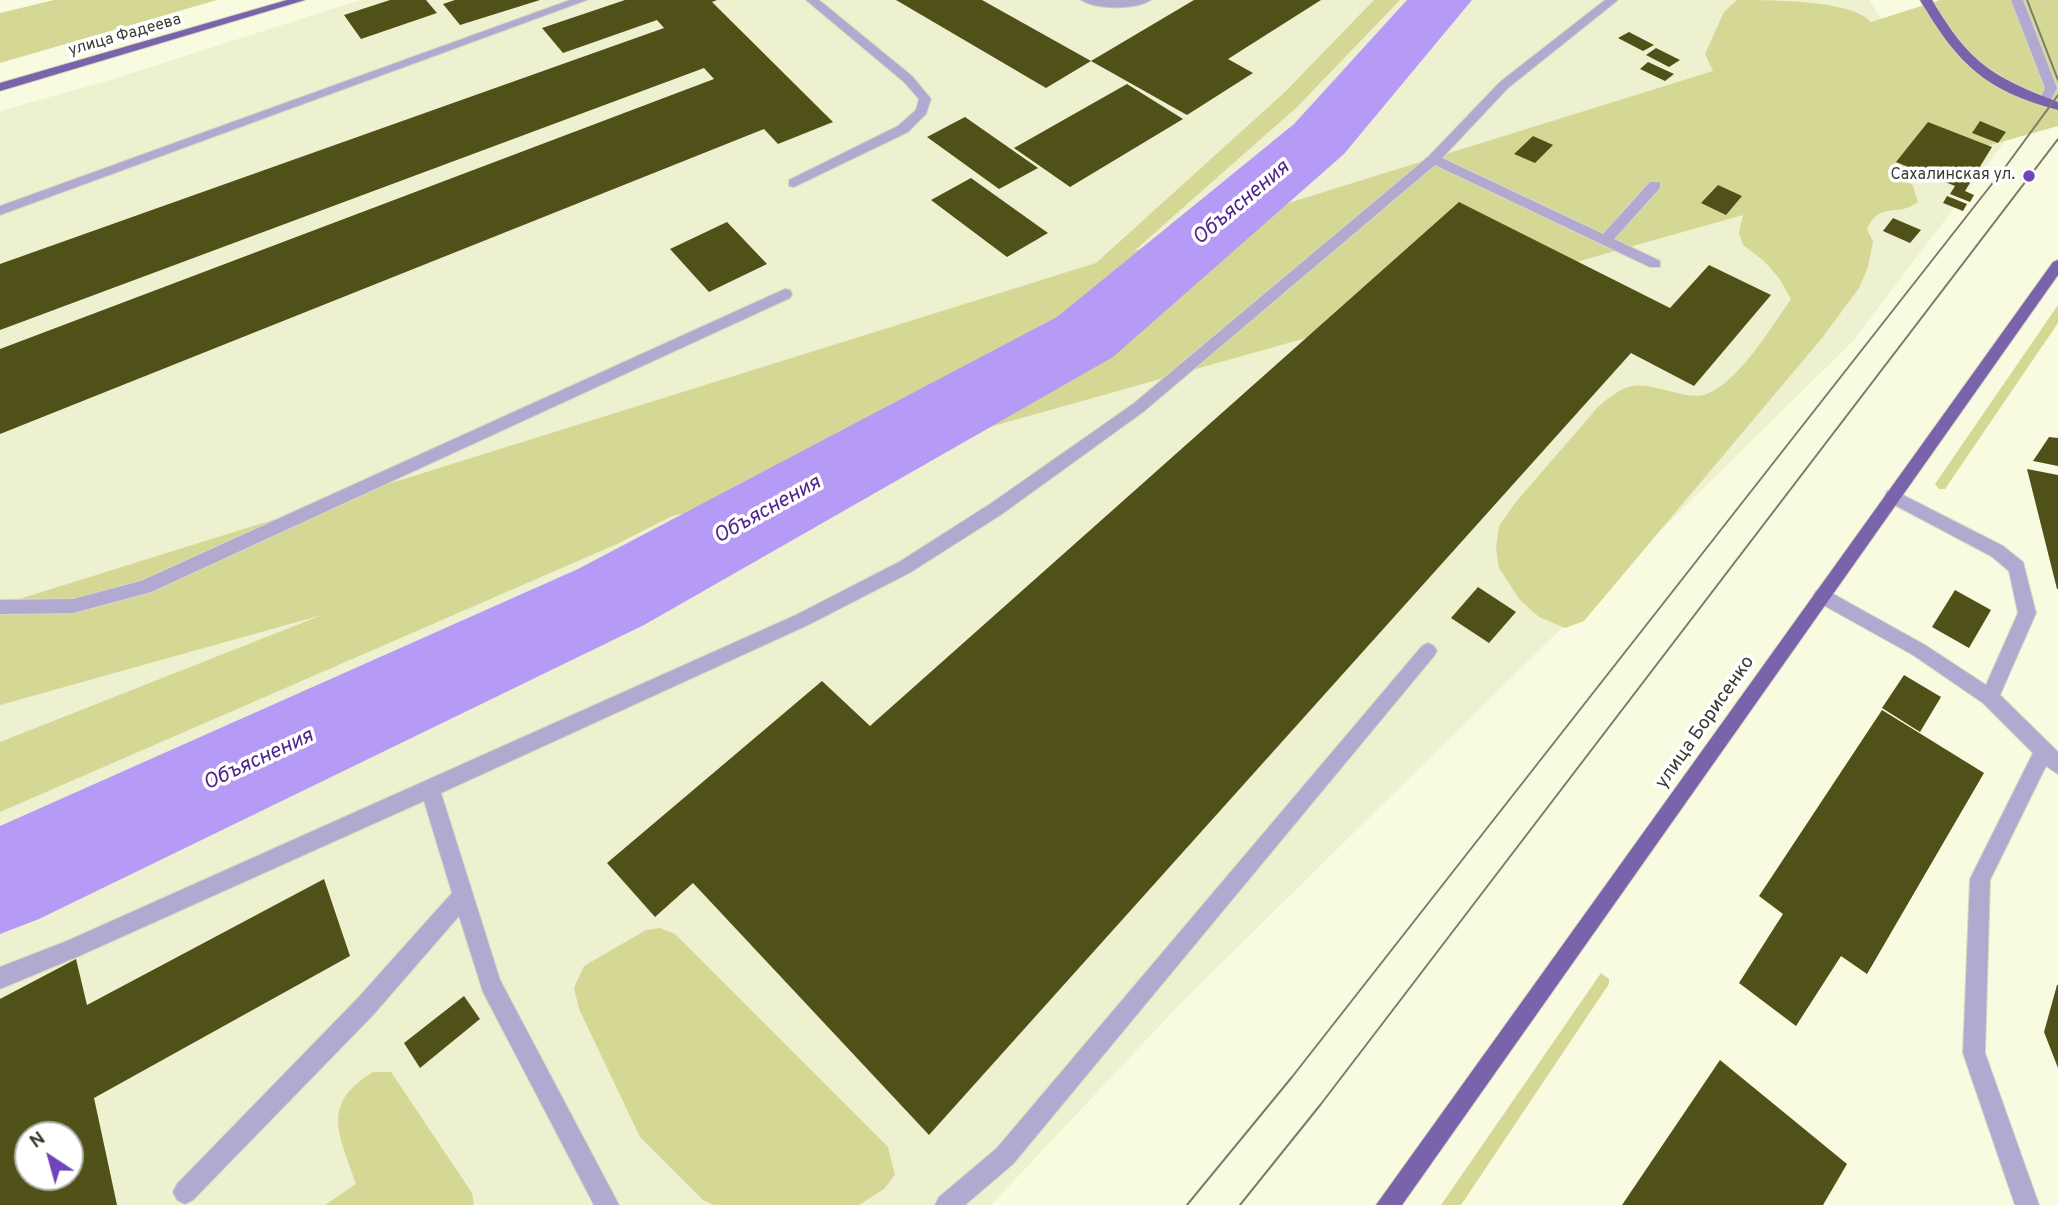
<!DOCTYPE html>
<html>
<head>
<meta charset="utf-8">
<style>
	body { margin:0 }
	#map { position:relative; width:2058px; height:1205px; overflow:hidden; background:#f9fbe0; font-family:Overpass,sans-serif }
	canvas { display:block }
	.north { position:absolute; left:14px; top:1121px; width:70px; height:70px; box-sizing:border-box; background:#fff; border:2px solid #b0b1ac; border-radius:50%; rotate:324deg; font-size:19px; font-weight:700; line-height:28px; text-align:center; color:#3a3b30 }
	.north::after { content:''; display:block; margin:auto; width:24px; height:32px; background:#7044bc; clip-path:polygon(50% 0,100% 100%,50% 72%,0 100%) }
</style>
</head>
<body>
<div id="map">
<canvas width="2058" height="1205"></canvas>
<div class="north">N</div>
</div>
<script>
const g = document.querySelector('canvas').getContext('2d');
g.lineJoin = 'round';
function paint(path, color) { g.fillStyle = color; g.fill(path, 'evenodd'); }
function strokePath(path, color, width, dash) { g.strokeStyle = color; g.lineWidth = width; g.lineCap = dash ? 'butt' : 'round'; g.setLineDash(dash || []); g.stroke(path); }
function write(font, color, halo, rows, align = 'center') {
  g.font = font + ' Overpass,sans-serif'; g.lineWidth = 7; g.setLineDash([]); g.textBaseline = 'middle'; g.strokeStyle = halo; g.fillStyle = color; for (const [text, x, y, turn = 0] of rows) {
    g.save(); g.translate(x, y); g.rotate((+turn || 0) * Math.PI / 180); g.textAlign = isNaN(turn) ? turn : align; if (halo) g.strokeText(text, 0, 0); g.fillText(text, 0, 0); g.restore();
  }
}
const built = new Path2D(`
	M 360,0 L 1869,0 L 1937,105 L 2012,132 L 1853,341 L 1181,1003 L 991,1205 L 0,1205 L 0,111 L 110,80 ZM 28,1135 L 70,1135 L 70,1177 L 28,1177 Z`);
const green = new Path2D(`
	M 54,0 L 217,0 L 0,63 L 0,13 Z
	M 1374,0 L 1400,0 L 1297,107 L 1134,251 L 1713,71 L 1705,54 L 1724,12 L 1737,0 C 1771,0 1852,0 1871,22 L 1940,0 L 2058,0 L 2058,126 L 1898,171 L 1913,186 L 1918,202 C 1897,218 1880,200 1867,229 L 1873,242 L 1868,267 L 1859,288 L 1822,338 L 1584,621 L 1565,628 L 1539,617 L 1520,600 L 1499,568 L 1496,548 L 1499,526 L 1515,503 L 1598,407 C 1630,379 1638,383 1677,393 C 1685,395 1697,397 1704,395 C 1737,385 1772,326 1791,299 L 1779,278 L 1764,261 L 1743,245 L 1739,233 L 1743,215 L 670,517 L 617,544 L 0,812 L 0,742 L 322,615 L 0,705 L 0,605 L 1096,263 L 1285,92 Z
	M 2058,305 L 2058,323 L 1945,489 L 1939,489 L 1935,484 Z
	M 660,928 L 675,934 L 888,1147 L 895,1175 L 884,1189 L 859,1205 L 714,1205 L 703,1200 L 640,1137 L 579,1009 L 574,988 L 584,966 L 646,930 Z
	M 1601,973 L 1609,979 L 1609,984 L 1461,1205 L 1441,1205 Z
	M 373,1072 L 391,1072 L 472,1193 L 474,1205 L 325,1205 L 356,1184 C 340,1135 319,1105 373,1072 Z`);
const river = new Path2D(`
	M 1407,0 L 1472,0 L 1344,154 L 1113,357 L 644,625 L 39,919 L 0,934 L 0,826 L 578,569 L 1057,317 L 1294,124 Z`);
const building = new Path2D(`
	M 390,0 L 426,0 L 437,13 L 361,39 L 344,15 Z
	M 455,0 L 540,0 L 460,25 L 443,4 Z
	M 625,0 L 717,0 L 712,2 L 833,122 L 778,144 L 764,129 L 0,434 L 0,349 L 714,79 L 704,68 L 0,330 L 0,264 L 664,28 L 657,20 L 563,53 L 542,28 Z
	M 896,0 L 982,0 L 1091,61 L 1194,0 L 1321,0 L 1228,59 L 1253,73 L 1187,115 L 1091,61 L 1046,88 Z
	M 1629,32 L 1654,45 L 1643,51 L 1618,38 Z
	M 1656,48 L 1680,60 L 1669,67 L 1646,55 Z
	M 1648,62 L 1674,74 L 1665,81 L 1640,69 Z
	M 1127,84 L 1183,119 L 1070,187 L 1014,148 Z
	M 965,117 L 1038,168 L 999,189 L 927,137 Z
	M 1980,121 L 2006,132 L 1998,143 L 1972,133 Z
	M 1928,122 L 1992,147 L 1965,191 L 1974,195 L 1970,202 L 1950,194 L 1955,186 L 1896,162 Z
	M 1533,136 L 1553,145 L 1535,163 L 1514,154 Z
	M 971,178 L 1048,233 L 1007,257 L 931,200 Z
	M 1718,185 L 1742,196 L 1726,215 L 1701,203 Z
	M 1947,196 L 1967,204 L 1963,211 L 1943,203 Z
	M 1459,202 L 1670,308 L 1709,265 L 1771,295 L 1694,386 L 1631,353 L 929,1135 L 693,883 L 655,917 L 607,863 L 822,681 L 870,726 Z
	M 1893,218 L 1921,230 L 1910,243 L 1883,231 Z
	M 727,222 L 767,264 L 709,292 L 670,249 Z
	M 2049,437 L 2058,438 L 2058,466 L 2033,461 Z
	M 2027,469 L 2058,475 L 2058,589 L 2057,589 Z
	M 1478,587 L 1516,612 L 1489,643 L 1451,618 Z
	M 1955,590 L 1991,610 L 1969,648 L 1932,627 Z
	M 1904,675 L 1941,697 L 1920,732 L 1882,708 Z
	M 1882,710 L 1984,773 L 1867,974 L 1841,956 L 1796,1026 L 1739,983 L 1783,914 L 1759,896 Z
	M 324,879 L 350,956 L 94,1098 L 117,1205 L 0,1205 L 0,999 L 76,959 L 87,1005 ZM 28,1135 L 70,1135 L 70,1177 L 28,1177 Z
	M 2057,985 L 2058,985 L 2058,1068 L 2044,1032 Z
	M 464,996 L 480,1019 L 420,1068 L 404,1043 Z
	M 1720,1060 L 1847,1164 L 1823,1205 L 1622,1205 Z`);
const lane = new Path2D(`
	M 570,0 L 587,0 L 0,215 L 0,206 Z
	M 806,0 L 819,0 L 912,76 L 931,99 L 926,114 L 908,132 L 794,187 L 789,186 L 789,180 L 898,126 L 916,110 L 919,99 L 904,82 Z
	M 1081,0 L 1151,0 C 1136,10 1096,10 1081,0 Z
	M 1605,0 L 1618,0 L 1508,88 L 1442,158 L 1603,234 L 1650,182 L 1660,182 L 1660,188 L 1614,239 L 1660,261 L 1660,267 L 1650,267 L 1435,165 L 1143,412 L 1002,514 L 911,572 L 808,625 L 441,793 L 500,980 L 619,1205 L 594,1205 L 483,992 L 459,916 L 373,1015 L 193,1200 L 185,1204 L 177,1200 L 173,1192 L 177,1184 L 357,999 L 452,893 L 424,801 L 79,956 L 0,989 L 0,967 L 67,941 L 796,615 L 899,562 L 990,504 L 1133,404 L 1429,156 L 1500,82 Z
	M 2011,0 L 2023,0 L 2057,88 L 2049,104 L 2045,105 L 2039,101 L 2045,88 Z
	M 785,289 L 790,290 L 792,294 L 790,298 L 151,592 L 73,613 L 0,614 L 0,600 L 73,599 L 141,581 Z
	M 1893,490 L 2003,546 L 2023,562 L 2036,613 L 2000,695 L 2058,752 L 2058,774 L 2046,766 L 1990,880 L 1985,1053 L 2039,1205 L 2015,1205 L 1963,1053 L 1970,879 L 2033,753 L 1983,703 L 1913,655 L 1816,601 L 1813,596 L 1816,591 L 1822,589 L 1828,591 L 1925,645 L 1986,685 L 2018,613 L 2009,571 L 1991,556 L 1887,501 L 1885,496 L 1887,491 Z
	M 1428,643 L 1434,646 L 1437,651 L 1434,656 L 1013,1164 L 965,1205 L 935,1205 L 939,1197 L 997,1148 L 1422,646 Z`);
const primary = new Path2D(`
	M 287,0 L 305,0 L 0,91 L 0,83 Z
	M 1920,0 L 1932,0 C 1969,62 1990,76 2058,102 L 2058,110 C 1984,90 1958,64 1920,0 Z
	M 2058,260 L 2058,275 L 1402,1205 L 1376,1205 L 2053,262 Z`);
const tram = new Path2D(`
	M 2027,0 L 2058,80
	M 1187,1205 L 1292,1077 L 2006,166 L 2058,95
	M 1240,1205 L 1321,1104 L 2058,139`);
const markers = [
	[2029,176,7,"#7044bc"]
];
const farStreetnames = [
	["улица Фадеева",125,36,-16]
];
const farPoinames = [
	["Сахалинская ул.",2015,176]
];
const streetNames = [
	["улица Борисенко",1706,723,-55]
];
const waterNames = [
	["Объяснения",1242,204,-40],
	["Объяснения",768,511,-29],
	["Объяснения",259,761,-25]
];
paint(built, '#eef1cf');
paint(green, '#d4d894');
paint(river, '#b59bf6');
paint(building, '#4f5118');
strokePath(lane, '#d7d8c0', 2);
strokePath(primary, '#d7d8c0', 2);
paint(lane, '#b2a9d1');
paint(primary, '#7964ac');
strokePath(tram, '#7b7c6c', 2);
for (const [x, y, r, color] of markers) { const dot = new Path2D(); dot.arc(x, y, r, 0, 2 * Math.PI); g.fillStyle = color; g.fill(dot); strokePath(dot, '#fff', 2.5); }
write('16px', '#3a3b30', '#fff', farStreetnames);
write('16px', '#3a3b30', '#fff', farPoinames, 'right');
write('19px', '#3a3b30', '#fff', streetNames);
write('italic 21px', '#4f268d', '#fff', waterNames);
</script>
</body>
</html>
